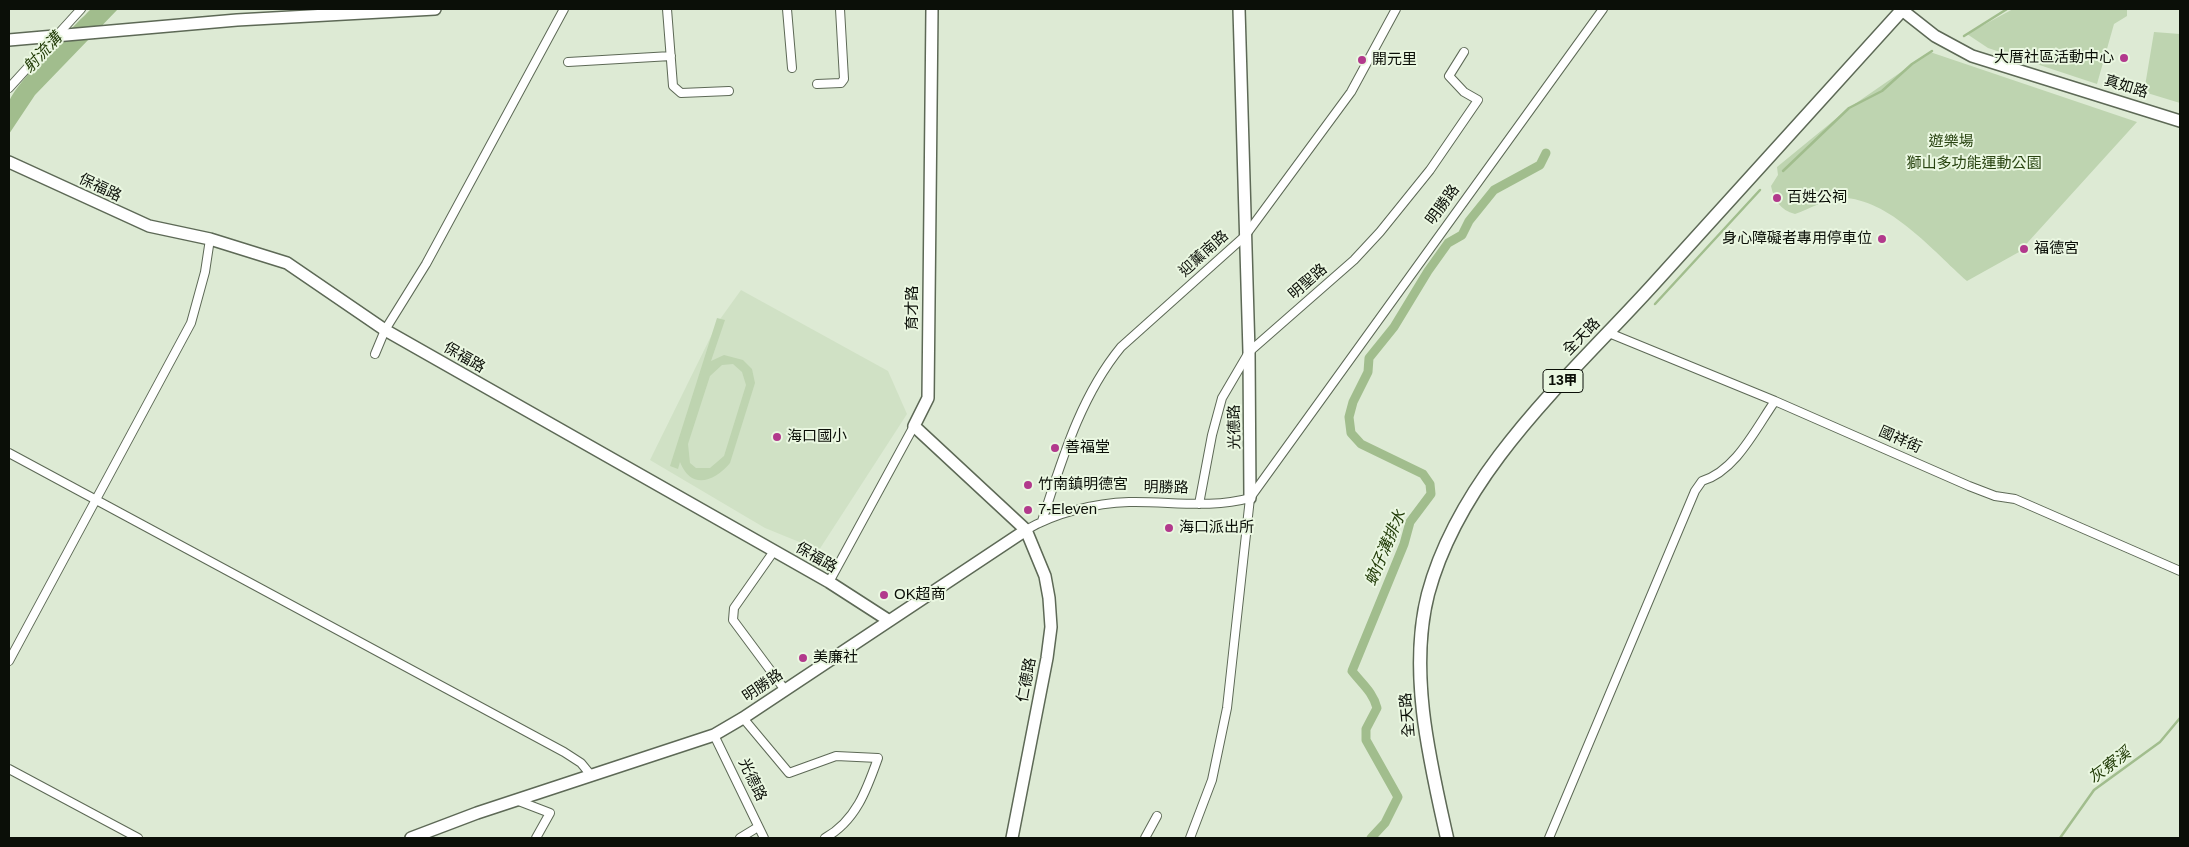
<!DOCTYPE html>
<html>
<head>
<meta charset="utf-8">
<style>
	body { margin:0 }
	#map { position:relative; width:2189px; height:847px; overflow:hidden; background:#ddead4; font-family:Arial,sans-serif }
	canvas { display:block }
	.frame { position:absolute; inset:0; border:10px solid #0b0f08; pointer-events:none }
</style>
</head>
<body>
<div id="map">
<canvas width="2189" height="847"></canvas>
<div class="frame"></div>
</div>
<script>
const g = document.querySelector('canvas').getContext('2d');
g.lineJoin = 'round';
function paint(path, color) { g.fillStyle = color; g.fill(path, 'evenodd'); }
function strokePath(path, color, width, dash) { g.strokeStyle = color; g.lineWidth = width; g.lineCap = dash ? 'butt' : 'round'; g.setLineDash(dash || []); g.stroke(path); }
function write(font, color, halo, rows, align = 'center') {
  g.font = font + ' Arial,"Noto Sans TC",sans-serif'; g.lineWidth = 4; g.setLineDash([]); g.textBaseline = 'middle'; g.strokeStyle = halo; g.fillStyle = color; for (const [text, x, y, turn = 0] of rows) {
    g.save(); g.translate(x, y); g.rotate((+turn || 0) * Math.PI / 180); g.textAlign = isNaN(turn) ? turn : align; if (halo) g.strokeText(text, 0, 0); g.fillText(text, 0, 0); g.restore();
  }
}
const built = new Path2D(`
	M 741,290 L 888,371 L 907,414 L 819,550 L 765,528 L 650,460 L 718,322 Z`);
const green = new Path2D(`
	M 2013,9 L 2127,9 L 2127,16 L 2114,24 L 2097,84 L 1988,48 L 1967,34 Z
	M 2154,32 L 2180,34 L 2180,103 L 2144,92 Z
	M 1930,52 L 2137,122 L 2019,252 L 1967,281 C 1934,252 1889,198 1842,198 C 1828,198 1809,209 1795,214 C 1780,210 1774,200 1771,186 L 1778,175 L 1777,167 L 1849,108 Z
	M 717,318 L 725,320 L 711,361 L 724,355 L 743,360 L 752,369 L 755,383 L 730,463 C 714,482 691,490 680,462 L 678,469 L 670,466 ZM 733,364 L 742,372 L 746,385 L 724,456 L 710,468 L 696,468 L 690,463 L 688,444 L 710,376 L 722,365 Z`);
const water = new Path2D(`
	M 91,9 L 118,9 L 35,95 L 9,134 C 9,124 7,112 9,103 C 12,86 76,24 91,9 Z`);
const stream = new Path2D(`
	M 1964,36 L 2007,9
	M 1783,171 L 1849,108 L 1882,91 L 1912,64 L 1932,51
	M 1655,304 L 1760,190
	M 2060,838 L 2094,790 L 2160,742 L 2180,718`);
const canal = new Path2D(`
	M 1371,838 L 1385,823 L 1398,797 L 1366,740 L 1366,729 L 1377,708 C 1373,692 1362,684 1352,671 L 1404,544 L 1410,522 L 1431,494 L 1430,484 L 1423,474 L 1361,444 L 1351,433 L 1349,417 L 1353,402 L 1368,372 L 1369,358 L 1394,327 L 1428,271 L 1448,243 L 1462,235 L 1469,221 L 1494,190 L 1540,165 L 1546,153`);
const street = new Path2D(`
	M 667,9 L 673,86 L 681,93 L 729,91
	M 787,9 L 792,68
	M 568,62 L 671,56
	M 817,84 L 841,83 L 844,79 L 840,9
	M 9,88 L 81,9
	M 1609,333 L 1775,401 L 1969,486 L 1995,496 L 2015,499 L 2180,571
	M 375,354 L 385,330 L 426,264 L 564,9
	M 9,453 L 564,752 L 581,763 L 590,774
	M 1199,504 L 1212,435 L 1222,398 L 1249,352 L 1354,260 L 1380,232 L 1430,170 L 1478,100 L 1464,92 L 1449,76 L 1464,52
	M 1042,521 C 1062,460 1080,397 1121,347 L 1245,236 L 1351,92 L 1396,9
	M 1026,530 C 1055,513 1095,503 1129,502 C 1169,501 1211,509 1250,498 L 1603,9
	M 774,551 L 734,608 L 733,620 L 785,690
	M 829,582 L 914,426
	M 9,661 L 191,323 L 205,272 L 210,239
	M 743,718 L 789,773 L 836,756 L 878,758 C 867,789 856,821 825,838
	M 714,735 L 764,838
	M 9,769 L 138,838
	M 516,800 L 550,813 L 536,838
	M 740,838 L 758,827
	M 1145,838 L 1157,816
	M 1190,838 L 1212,780 L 1227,708 L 1250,498
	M 1549,838 L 1695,491 L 1702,481 C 1736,471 1756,428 1775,401`);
const secondary = new Path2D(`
	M 932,9 L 928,398 L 914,426 L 1026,530 L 1045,576 L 1049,598 L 1051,627 L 1047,658 L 1012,838
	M 1239,9 L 1249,352 L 1250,498
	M 1902,10 L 1935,36 L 1972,56 L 2180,121
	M 9,40 L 237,20 L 435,9
	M 9,162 L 149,226 L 210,239 L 287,263 L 385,330 L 829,582 L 888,620
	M 411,838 L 477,813 L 714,735 L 743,718 L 1026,530`);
const primary = new Path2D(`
	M 1447,838 C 1430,762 1408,672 1428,594 C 1461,471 1568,378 1651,287 C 1735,195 1818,102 1902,10 L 1901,9`);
const markers = [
	[2124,58,5,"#b2398c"],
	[1362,60,5,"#b2398c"],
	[1777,198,5,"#b2398c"],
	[1882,239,5,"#b2398c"],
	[2024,249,5,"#b2398c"],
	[777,437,5,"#b2398c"],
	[1055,448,5,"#b2398c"],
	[1028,485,5,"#b2398c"],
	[1028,510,5,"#b2398c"],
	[1169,528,5,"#b2398c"],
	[884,595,5,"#b2398c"],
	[803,658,5,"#b2398c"]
];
const shields = [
	[1563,381,40]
];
const shieldNames = [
	["13甲",1563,381]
];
const poiNames = [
	["大厝社區活動中心",2114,58,"right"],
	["開元里",1372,60],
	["百姓公祠",1787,198],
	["身心障礙者專用停車位",1872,239,"right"],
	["福德宮",2034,249],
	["海口國小",787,437],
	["善福堂",1065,448],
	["竹南鎮明德宮",1038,485],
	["7-Eleven",1038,510],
	["海口派出所",1179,528],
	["OK超商",894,595],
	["美廉社",813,658]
];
const streetNames = [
	["真如路",2126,87,17],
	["保福路",100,188,25],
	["明勝路",1443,205,-54],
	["迎薰南路",1204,254,-42],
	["明聖路",1308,282,-41],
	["育才路",913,308,-90],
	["全天路",1582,337,-46],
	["保福路",464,358,30],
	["光德路",1235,427,-91],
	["國祥街",1900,440,24],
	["明勝路",1166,488,1],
	["保福路",816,558,30],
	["仁德路",1027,680,-79],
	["明勝路",763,686,-34],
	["全天路",1408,715,-95],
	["光德路",752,780,64]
];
const parkNames = [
	["遊樂場",1951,142],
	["獅山多功能運動公園",1974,164]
];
const waterNames = [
	["射流溝",43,53,-47],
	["蚋仔溝排水",1386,548,-67],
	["灰寮溪",2110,766,-37]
];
paint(built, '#d0e1c5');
paint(green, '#bed4b0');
paint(water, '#a1bd8d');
strokePath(stream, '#a1bd8d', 2.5);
strokePath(canal, '#a1bd8d', 9);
strokePath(street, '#5d6956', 10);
strokePath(secondary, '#5d6956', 14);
strokePath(primary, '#5d6956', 15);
strokePath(street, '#fff', 8);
strokePath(secondary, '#fff', 11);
strokePath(primary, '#fff', 12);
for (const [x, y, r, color] of markers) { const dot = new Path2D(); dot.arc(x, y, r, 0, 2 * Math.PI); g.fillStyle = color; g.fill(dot); strokePath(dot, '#eaf7e1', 2); }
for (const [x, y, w] of shields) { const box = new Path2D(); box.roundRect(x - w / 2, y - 11.5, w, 23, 4); g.fillStyle = '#eaf7e1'; g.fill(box); strokePath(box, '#0b0f08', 1); }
write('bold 14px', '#0b0f08', null, shieldNames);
write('15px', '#0b0f08', '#eaf7e1', poiNames, 'left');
write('15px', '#0b0f08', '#eaf7e1', streetNames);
write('15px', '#294411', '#eaf7e1', parkNames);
write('italic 16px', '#223c08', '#eaf7e1', waterNames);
</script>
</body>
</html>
